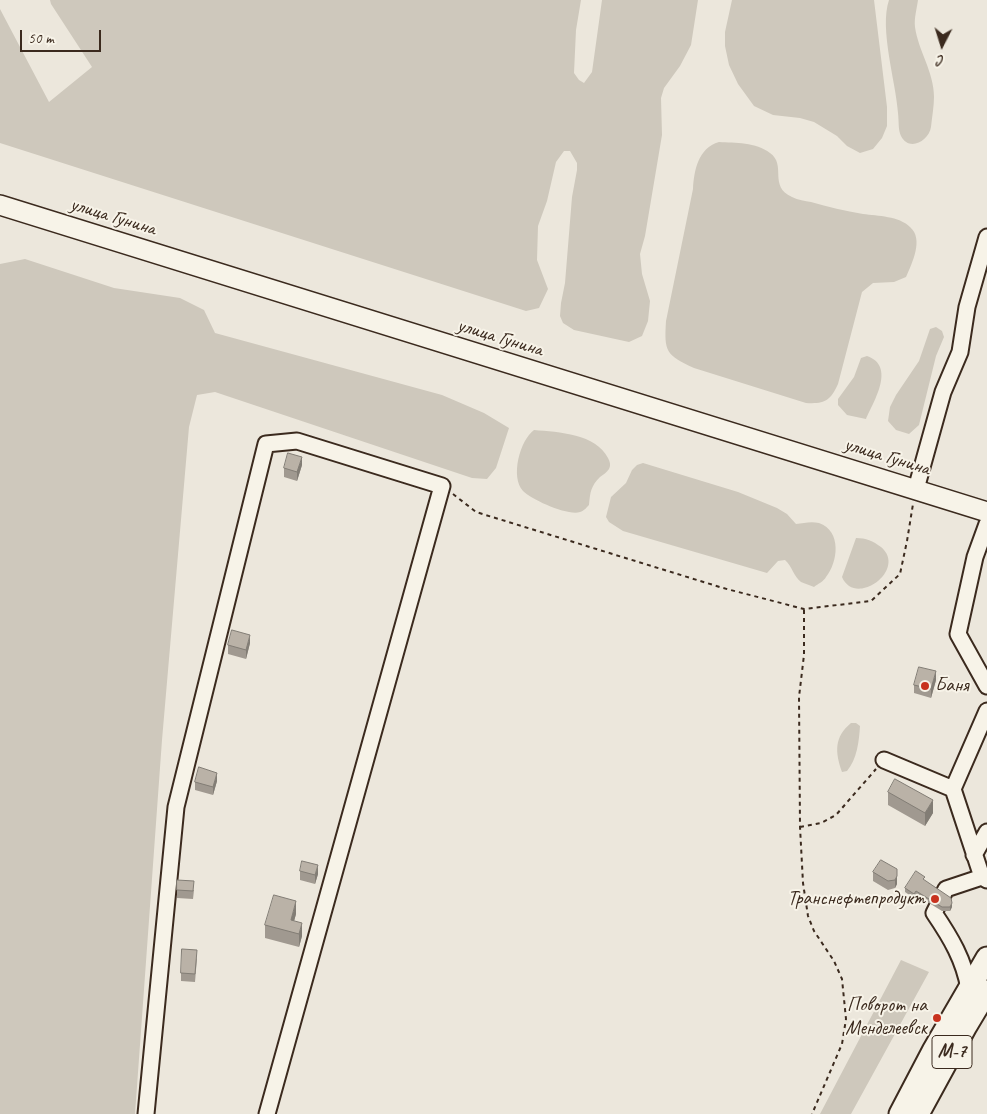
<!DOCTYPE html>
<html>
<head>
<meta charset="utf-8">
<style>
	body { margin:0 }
	#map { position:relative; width:987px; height:1114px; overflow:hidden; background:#ece7dc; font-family:Caveat,sans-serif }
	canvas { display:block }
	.north { position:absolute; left:917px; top:20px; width:50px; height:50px; -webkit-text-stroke:4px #f7f3e8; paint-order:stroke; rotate:185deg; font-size:14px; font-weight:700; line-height:20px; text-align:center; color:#3b2a1e }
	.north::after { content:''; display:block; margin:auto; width:18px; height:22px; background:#3b2a1e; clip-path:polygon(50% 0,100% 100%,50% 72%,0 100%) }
	.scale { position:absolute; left:20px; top:30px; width:81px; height:22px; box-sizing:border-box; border:2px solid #3b2a1e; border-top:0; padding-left:6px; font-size:15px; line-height:18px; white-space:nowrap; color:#3b2a1e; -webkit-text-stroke:4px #f7f3e8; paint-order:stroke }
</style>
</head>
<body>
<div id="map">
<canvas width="987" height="1114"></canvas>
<div class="north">С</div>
<div class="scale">50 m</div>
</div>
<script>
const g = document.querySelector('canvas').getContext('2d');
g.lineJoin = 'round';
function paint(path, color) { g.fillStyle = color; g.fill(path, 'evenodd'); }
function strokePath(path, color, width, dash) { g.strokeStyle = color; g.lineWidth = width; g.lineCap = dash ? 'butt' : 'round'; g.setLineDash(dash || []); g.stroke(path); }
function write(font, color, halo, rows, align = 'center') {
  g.font = font + ' Caveat,sans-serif'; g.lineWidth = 4; g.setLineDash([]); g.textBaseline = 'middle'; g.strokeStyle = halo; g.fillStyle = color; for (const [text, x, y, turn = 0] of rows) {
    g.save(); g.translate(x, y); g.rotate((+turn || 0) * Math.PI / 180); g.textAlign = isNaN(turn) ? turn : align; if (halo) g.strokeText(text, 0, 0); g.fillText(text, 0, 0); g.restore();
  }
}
const green = new Path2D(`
	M 50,0 L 581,0 L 576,30 L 574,73 L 579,80 L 584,83 L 592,72 L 602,0 L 698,0 L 691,45 L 680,66 L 664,88 L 661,98 L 662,135 L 645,236 L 640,254 L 642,274 L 650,301 L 648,321 L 642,336 L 629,342 L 574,330 L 563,323 L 560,316 L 561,303 L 565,283 L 572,197 L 577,170 L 577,163 L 570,151 L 564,151 L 556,162 L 547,201 L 538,226 L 537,260 L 548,289 L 539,308 L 526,311 L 0,143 L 0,9 L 49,102 L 92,67 L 51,4 Z
	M 732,0 L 874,0 L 887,107 L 887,126 L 882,138 L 873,149 L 860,153 L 847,146 L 837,136 L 814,122 L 800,118 L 773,115 L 754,106 L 738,84 L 729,65 L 725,46 L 725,32 Z
	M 889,0 L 918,0 C 917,8 914,18 915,27 C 918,50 934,72 934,97 C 934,106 932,117 931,127 C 929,141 909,152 901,136 C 898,130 899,121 898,113 C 896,82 879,29 889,0 Z
	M 719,142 C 735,143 756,142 770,153 C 787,165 768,186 792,197 C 798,200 805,201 811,202 C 828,207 845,211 863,214 C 878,216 899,216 910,227 C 924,239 912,263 906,277 L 894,282 L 873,283 L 862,292 L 838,384 C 830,401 825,404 806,403 L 694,368 C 666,355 664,352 666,321 L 693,189 C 694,171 698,148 719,142 Z
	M 25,259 L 114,288 L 180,298 L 204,310 L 215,333 L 442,395 L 484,413 L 509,428 L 496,468 L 487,479 L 472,478 L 215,392 L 197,395 L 189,427 L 162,740 L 135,1114 L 0,1114 L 0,264 Z
	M 936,327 L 942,331 L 944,337 L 936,356 L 919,425 L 909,434 L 896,430 L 888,421 L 890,407 L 896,395 L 919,361 L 930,329 Z
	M 867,356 C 896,366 874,401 866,419 L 847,415 L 838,405 L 838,399 L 854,377 L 861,358 Z
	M 534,430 C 559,432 596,434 608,458 C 610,462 611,465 609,469 C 607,472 603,475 600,477 C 591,486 590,492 589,505 C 587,507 584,511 580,512 C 568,516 532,500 523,491 C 510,477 520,440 534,430 Z
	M 643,463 L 738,492 L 777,508 L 787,514 L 796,524 C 804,523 811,521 819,523 C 842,531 838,562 826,577 C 824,581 818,584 814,587 C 810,585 805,584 801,582 C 794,577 792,566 785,560 L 778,561 L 767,573 L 623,531 L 609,522 L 606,517 L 611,497 L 626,483 L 632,470 L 637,465 Z
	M 856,538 C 866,538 873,541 881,547 C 908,570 855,608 842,577 Z
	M 851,723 L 856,723 L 860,726 C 859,742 857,759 847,771 L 842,772 C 835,752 834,737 851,723 Z
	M 901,960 L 929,972 L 851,1114 L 820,1114 Z`);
const path = new Path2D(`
	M 453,494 L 476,512 L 723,588 L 804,609 L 871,601 L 900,574 L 907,541 L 913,504
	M 804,610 L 804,655 L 799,697 L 800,827 L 803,883 L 808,916 L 814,931 L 834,961 L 842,979 L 846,1019 L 842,1044 L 812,1114
	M 800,827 L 821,823 L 836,815 L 876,769`);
const minor = new Path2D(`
	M 916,489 L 943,392 L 960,352 L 967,307 L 987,237
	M 987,524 L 975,557 L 958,634 L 987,686
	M 884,760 L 953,789
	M 974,855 L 987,832
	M 982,877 L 953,789 L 987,711
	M 969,989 C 964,960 951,938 934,913 L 946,889 L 982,877 L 987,880
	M 146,1114 L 176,807 L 266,444 L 297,441 L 442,486 L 267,1114`);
const major = new Path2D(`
	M 0,205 L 987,512`);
const highway = new Path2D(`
	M 900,1114 L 933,1051 L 987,958
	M 918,1114 L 966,1026 L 987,991`);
const wall = new Path2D(`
	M 302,465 L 297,481 L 284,477 L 284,468 Z
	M 250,643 L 246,659 L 228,654 L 228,645 Z
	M 936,680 L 931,698 L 914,693 L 914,685 Z
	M 217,781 L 213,795 L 195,790 L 195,782 Z
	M 888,792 L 933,813 L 925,826 L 888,805 Z
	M 897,869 L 897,884 L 895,888 L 888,890 L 873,881 L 873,872 Z
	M 300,871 L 318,874 L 315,884 L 300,880 Z
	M 925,881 L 952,907 L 950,911 L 942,911 L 916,895 L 914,898 L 905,892 L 905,888 Z
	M 177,890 L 194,890 L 193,899 L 177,898 Z
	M 296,914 L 294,921 L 302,936 L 299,947 L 265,938 L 265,925 Z
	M 197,958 L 195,982 L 181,981 L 181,973 Z`);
const shadedWall = new Path2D(`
	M 302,457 L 302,465 L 297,481 L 297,472 Z
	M 250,635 L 250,643 L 246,659 L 246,650 Z
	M 936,671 L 936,680 L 931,698 L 931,689 Z
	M 217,773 L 217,781 L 213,795 L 213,787 Z
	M 933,800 L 933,813 L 925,826 L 925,813 Z
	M 318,865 L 318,874 L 315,884 L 315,875 Z
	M 897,876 L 897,884 L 895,888 L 895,880 Z
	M 296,901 L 296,914 L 291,932 L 291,920 Z
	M 952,903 L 952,907 L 950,911 L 950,907 Z
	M 302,923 L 302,936 L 299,947 L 299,934 Z`);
const building = new Path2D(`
	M 288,453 L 302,457 L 297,472 L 284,468 Z
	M 232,630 L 250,635 L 246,650 L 228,645 Z
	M 919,667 L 936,671 L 931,689 L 914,685 Z
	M 199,767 L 217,773 L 213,787 L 195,782 Z
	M 895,779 L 933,800 L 925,813 L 888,792 Z
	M 881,860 L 897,869 L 897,876 L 895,880 L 888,881 L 873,872 Z
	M 302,861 L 318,865 L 315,875 L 300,871 Z
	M 916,871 L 925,877 L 923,879 L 951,898 L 952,903 L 950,907 L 942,907 L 916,891 L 914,894 L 905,888 Z
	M 177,880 L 194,881 L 193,891 L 177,890 Z
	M 274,895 L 296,901 L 291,920 L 302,923 L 299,934 L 265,925 Z
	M 182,949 L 197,950 L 195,974 L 181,973 Z`);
const markers = [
	[925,686,5,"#c8321e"],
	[935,899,5,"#c8321e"],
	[937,1018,5,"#c8321e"]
];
const shields = [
	[952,1052,40]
];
const shieldNames = [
	["М-7",952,1052]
];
const streetNames = [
	["улица Гунина",113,217,17],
	["улица Гунина",500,338,17],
	["улица Гунина",887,457,17]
];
const poiNames = [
	["Баня",935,686,"left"],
	["Транснефтепродукт",925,899],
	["Поворот на",927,1006],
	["Менделеевск",927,1029]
];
paint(green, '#cec8bc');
strokePath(minor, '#3b2a1e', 19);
strokePath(major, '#3b2a1e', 22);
strokePath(highway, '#3b2a1e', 25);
strokePath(path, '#3b2a1e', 2, [4, 4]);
strokePath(minor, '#f7f3e8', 15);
strokePath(major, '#f7f3e8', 19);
strokePath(highway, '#f7f3e8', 21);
paint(wall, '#a09990');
paint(shadedWall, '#827d75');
paint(building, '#bab2a7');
strokePath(building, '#827d75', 1);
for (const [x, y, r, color] of markers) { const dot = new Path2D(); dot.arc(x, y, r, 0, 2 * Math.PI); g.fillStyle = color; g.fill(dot); strokePath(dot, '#f7f3e8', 2); }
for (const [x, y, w] of shields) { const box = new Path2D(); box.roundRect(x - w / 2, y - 16.5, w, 33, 4); g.fillStyle = '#f7f3e8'; g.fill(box); strokePath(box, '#3b2a1e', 1); }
write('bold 19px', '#3b2a1e', null, shieldNames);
write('20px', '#3b2a1e', '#f7f3e8', streetNames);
write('20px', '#3b2a1e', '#f7f3e8', poiNames, 'right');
</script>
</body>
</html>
